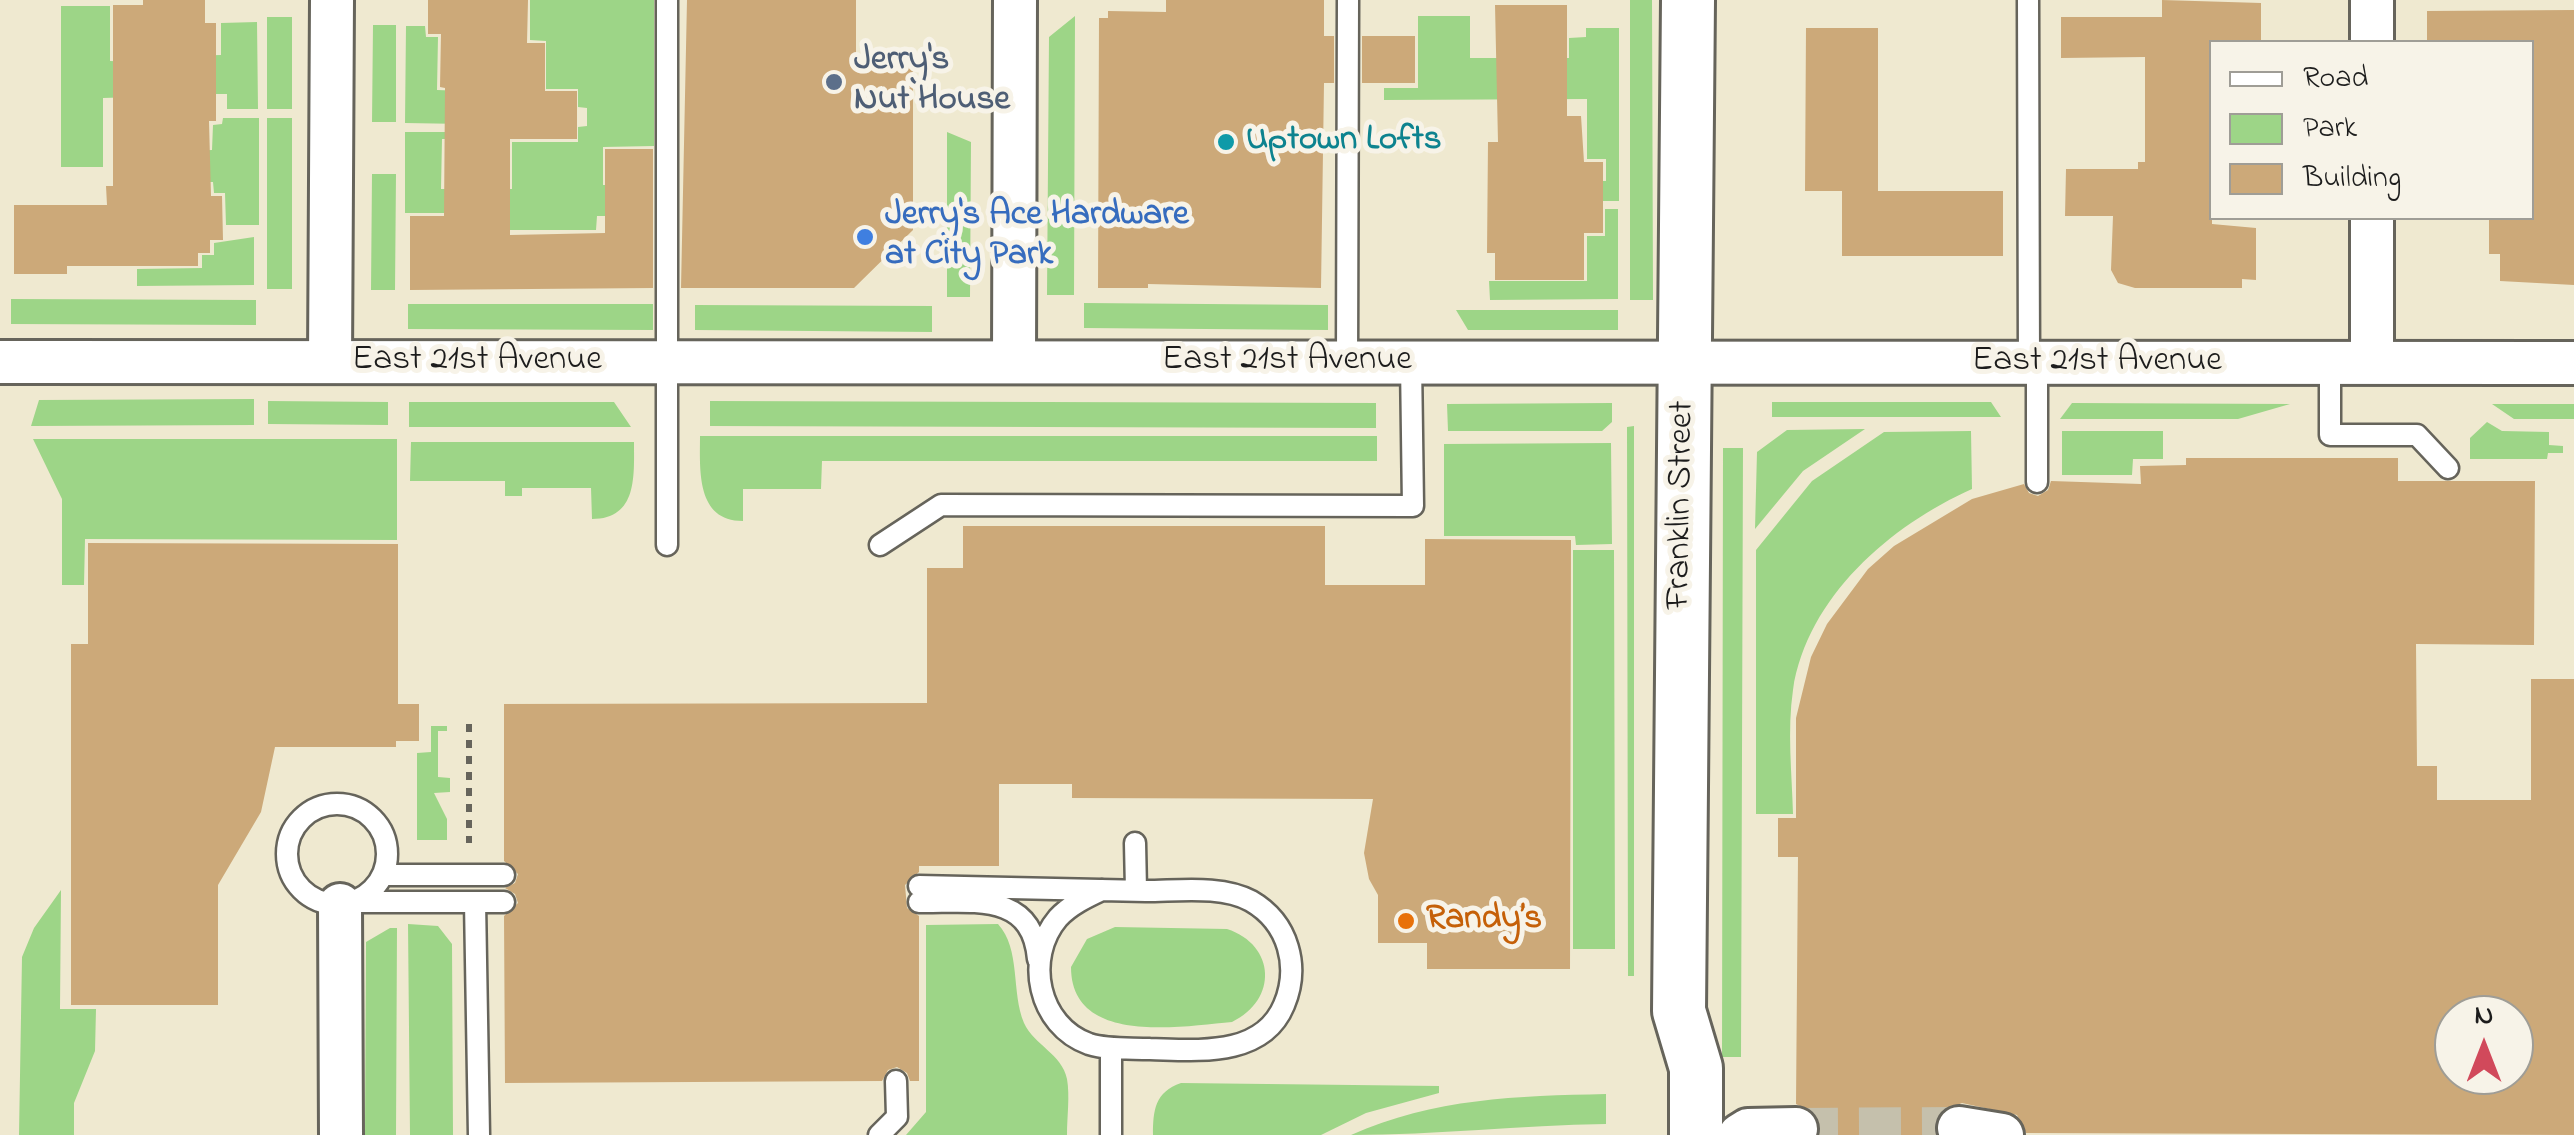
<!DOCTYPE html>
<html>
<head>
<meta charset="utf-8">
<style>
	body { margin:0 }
	#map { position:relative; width:2574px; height:1135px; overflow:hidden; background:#efe9d0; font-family:"Indie Flower",sans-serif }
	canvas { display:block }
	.legend { position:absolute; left:2209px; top:40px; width:325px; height:180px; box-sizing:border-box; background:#f7f3e8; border:2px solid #9f9d96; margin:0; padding:12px 18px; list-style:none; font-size:30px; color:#1c1c1c }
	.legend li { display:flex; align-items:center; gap:20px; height:50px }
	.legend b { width:50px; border:2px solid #9f9d96 }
	.north { position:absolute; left:2434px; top:995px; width:100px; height:100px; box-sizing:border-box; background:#f7f3e8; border:2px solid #9f9d96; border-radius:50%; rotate:0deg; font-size:28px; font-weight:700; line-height:40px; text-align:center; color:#1c1c1c }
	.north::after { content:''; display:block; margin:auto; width:35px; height:45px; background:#d1495b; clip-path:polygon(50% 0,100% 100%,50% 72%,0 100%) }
</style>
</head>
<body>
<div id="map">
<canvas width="2574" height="1135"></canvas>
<ul class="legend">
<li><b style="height:12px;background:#fff"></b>Road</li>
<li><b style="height:28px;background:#9dd587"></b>Park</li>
<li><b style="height:28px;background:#cca979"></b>Building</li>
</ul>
<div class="north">N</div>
</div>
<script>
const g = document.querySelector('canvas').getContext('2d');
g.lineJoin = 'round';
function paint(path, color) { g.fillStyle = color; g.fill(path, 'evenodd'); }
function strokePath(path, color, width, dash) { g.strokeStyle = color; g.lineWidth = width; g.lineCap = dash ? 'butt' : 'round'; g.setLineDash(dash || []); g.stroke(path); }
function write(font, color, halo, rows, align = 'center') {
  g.font = font + ' "Indie Flower",sans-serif'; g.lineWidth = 10; g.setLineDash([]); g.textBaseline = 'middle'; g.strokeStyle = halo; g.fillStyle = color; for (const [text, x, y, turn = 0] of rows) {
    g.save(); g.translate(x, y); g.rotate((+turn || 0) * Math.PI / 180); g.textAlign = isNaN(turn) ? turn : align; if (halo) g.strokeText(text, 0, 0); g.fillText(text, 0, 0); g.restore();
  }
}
const green = new Path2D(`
	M 530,0 L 654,0 L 654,146 L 603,147 L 603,185 L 648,185 L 648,216 L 597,216 L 596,230 L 455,230 L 455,189 L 512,189 L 512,142 L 578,142 L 578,127 L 587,126 L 587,108 L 578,107 L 578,89 L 546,89 L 546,41 L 530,40 Z
	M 1630,0 L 1652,0 L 1653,300 L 1630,300 Z
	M 61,6 L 110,6 L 110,61 L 135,62 L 135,97 L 103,98 L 103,167 L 61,167 Z
	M 1075,16 L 1074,295 L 1047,295 L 1049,37 Z
	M 1418,16 L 1470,16 L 1470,58 L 1569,58 L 1569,38 L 1586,37 L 1586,28 L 1619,28 L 1619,201 L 1588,201 L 1588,181 L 1606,181 L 1606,159 L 1587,159 L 1587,99 L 1384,100 L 1384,88 L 1418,88 Z
	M 267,17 L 292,17 L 292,109 L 267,109 Z
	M 257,22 L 258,109 L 227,109 L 227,94 L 209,94 L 181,56 L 221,55 L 221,23 Z
	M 373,25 L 396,25 L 396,122 L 372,122 Z
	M 406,26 L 425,26 L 426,37 L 438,37 L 437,90 L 464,91 L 464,124 L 405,123 Z
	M 223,118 L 259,118 L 259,225 L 226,225 L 225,193 L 214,193 L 213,182 L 115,181 L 180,151 L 212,150 L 213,125 L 222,124 Z
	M 267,118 L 292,118 L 292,289 L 267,289 Z
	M 405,132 L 464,132 L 464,139 L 442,139 L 441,189 L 451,189 L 451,213 L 405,213 Z
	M 947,132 L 971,142 L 970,297 L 947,297 Z
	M 372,174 L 396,174 L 395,290 L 371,290 Z
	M 1605,209 L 1618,209 L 1618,299 L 1490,300 L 1489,281 L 1587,281 L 1587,236 L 1605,236 Z
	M 254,237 L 254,285 L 137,286 L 137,269 L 202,268 L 202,255 L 214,255 L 214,243 Z
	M 11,299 L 256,300 L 256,325 L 11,324 Z
	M 1084,303 L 1328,305 L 1328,330 L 1084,328 Z
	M 408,304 L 653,304 L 653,330 L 408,329 Z
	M 695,305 L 932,306 L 932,332 L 695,330 Z
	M 1456,310 L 1618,310 L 1618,330 L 1468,330 Z
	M 254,399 L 254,425 L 31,426 L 39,400 Z
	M 268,401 L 388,402 L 388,425 L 268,424 Z
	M 710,401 L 1376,403 L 1376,428 L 710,426 Z
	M 409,402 L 614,402 L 631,427 L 409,427 Z
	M 1772,402 L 1991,402 L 2001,417 L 1772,417 Z
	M 1612,403 L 1612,422 L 1602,431 L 1448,431 L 1447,404 Z
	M 2072,403 L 2290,404 L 2238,419 L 2060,419 Z
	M 2492,404 L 2574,404 L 2574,419 L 2514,419 Z
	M 2487,422 L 2502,431 L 2549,432 L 2549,445 L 2563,446 L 2563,453 L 2548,453 L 2547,459 L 2470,459 L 2470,438 Z
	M 1634,426 L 1634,976 L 1628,976 L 1627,427 Z
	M 1865,429 L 1803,471 L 1755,529 L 1757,452 L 1787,430 Z
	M 1971,431 L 1972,489 C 1891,525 1807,597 1793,690 C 1787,730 1792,774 1793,814 L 1756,814 L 1756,550 L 1812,481 L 1884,432 Z
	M 2062,431 L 2163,431 L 2163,459 L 2133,459 L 2132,475 L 2062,475 Z
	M 700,436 L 1377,436 L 1377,461 L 822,461 L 821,489 L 743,489 L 743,521 C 696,521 700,470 700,436 Z
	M 33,439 L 397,439 L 397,540 L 85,539 L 84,585 L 62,585 L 62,499 Z
	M 411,442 L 634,442 C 634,475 638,519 592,519 L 591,488 L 522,488 L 522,496 L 505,496 L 505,481 L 410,481 Z
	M 1611,443 L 1612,544 L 1576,545 L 1575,536 L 1444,536 L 1444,444 Z
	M 1723,448 L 1743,448 L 1741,1057 L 1722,1057 Z
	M 1573,550 L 1614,550 L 1615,949 L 1573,949 Z
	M 431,726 L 447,726 L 447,731 L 438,731 L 438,777 L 450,778 L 450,792 L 434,793 L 447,819 L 447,840 L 417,840 L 417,753 L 431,752 Z
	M 61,890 L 60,1009 L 96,1009 L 95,1051 L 74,1103 L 74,1135 L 19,1135 L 22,957 L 34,928 Z
	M 408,924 L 438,926 L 452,944 L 453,1135 L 410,1135 Z
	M 998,924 C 1021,949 1011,992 1024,1023 C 1034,1045 1062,1054 1067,1079 C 1070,1096 1067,1117 1067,1135 L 906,1135 L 926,1112 L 926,925 Z
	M 1115,927 L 1227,929 C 1276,945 1278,1000 1232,1022 C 1178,1027 1071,1045 1071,967 L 1087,939 Z
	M 390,928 L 397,928 L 396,1135 L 365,1135 L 366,942 Z
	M 1181,1083 L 1439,1086 L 1439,1093 L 1366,1113 L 1321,1135 L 1153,1135 C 1153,1110 1155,1092 1181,1083 Z
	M 1606,1094 L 1606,1124 C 1520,1125 1437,1135 1351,1135 C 1434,1098 1517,1096 1606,1094 Z`);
const building = new Path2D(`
	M 143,0 L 205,0 L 205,23 L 216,23 L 216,121 L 209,121 L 211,196 L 222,196 L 223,240 L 210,240 L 210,253 L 198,253 L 198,266 L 67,266 L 67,274 L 14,274 L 14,205 L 107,205 L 106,186 L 113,186 L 113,5 L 143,5 Z
	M 428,0 L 528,0 L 527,43 L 545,43 L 545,91 L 577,91 L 577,139 L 510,139 L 510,235 L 605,233 L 605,149 L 653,149 L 653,288 L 410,290 L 410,216 L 444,216 L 445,88 L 440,87 L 441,34 L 428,34 Z
	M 687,0 L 856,0 L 856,60 L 913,60 L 913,230 L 854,288 L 681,288 Z
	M 1166,0 L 1324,0 L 1324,36 L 1334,36 L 1334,83 L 1324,83 L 1321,288 L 1148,284 L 1148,288 L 1098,288 L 1099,18 L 1108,18 L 1108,11 L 1166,12 Z
	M 2162,0 L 2261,3 L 2261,42 L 2212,42 L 2212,224 L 2256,228 L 2256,280 L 2242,279 L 2242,288 L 2135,288 L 2118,283 L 2111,270 L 2113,216 L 2065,216 L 2066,169 L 2138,169 L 2138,162 L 2145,162 L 2145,57 L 2061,58 L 2061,17 L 2162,17 Z
	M 1495,5 L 1567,5 L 1567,116 L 1581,116 L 1584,162 L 1603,162 L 1603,233 L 1584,233 L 1584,280 L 1495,280 L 1495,253 L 1487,253 L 1488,142 L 1498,142 Z
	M 2574,10 L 2574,285 L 2500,281 L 2500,254 L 2489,254 L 2489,218 L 2532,218 L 2532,42 L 2427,42 L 2427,11 Z
	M 1806,28 L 1878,28 L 1878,191 L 2003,191 L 2003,256 L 1842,256 L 1842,191 L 1805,191 Z
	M 1362,36 L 1415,36 L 1415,83 L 1362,83 Z
	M 2186,458 L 2398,458 L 2398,481 L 2535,481 L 2534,645 L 2416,644 L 2417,766 L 2437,766 L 2437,800 L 2531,800 L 2531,679 L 2574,679 L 2574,1135 L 2026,1133 L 2017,1115 L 1962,1103 L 1940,1112 L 1935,1135 L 1820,1135 L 1817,1115 L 1796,1104 L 1798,857 L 1778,857 L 1778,818 L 1796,818 L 1796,718 L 1811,657 L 1827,624 L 1868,569 L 1894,546 L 1972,499 L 2024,484 L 2029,493 L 2038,496 L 2048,490 L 2051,481 L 2141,484 L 2140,466 L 2186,465 ZM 2454,1015 L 2514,1015 L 2514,1075 L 2454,1075 Z
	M 963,526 L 1325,526 L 1325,585 L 1425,585 L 1425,539 L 1571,540 L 1570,969 L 1427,969 L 1427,943 L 1378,943 L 1378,895 L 1369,879 L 1364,853 L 1373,799 L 1072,798 L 1072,784 L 999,784 L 999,866 L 919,866 L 919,872 L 905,885 L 907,908 L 919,916 L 919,1081 L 910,1081 L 907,1073 L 897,1067 L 888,1070 L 882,1081 L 505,1083 L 504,916 L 518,903 L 515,894 L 505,888 L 515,883 L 518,874 L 504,861 L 504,704 L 927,703 L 927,568 L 963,568 Z
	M 88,543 L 398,544 L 398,704 L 419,704 L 419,741 L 396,741 L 396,747 L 275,747 L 261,812 L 218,885 L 218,1005 L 71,1005 L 71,644 L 88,644 Z`);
const minorTunnel = new Path2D(`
	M 1796,1129 L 1959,1128`);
const path = new Path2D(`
	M 469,724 L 469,843`);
const service = new Path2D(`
	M 2028,0 L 2029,363
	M 1347,362 L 1348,0
	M 2037,363 L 2037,482
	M 2330,363 L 2330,435 L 2417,435 L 2448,468
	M 667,545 L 667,0
	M 880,545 L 941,505 L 1413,506 L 1411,362
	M287 854a50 50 0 1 1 100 0a50 50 0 1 1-100 0Z
	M 1135,843 L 1136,890
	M 384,875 L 504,875
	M 919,886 C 995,888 1070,889 1146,891 C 1178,891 1222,885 1251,901 C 1289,923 1300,967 1284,1005 C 1262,1058 1196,1050 1150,1049 C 1130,1048 1108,1050 1089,1044 C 1038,1026 1024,958 1058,918 C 1070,905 1087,897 1102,890
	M 354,902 L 504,902
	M 475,902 L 479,1135
	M 919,902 C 970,903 1032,890 1038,959
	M 879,1135 L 897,1117 L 896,1081
	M 1111,1135 L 1111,1048`);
const minor = new Path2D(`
	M 2372,0 L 2372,42
	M 2372,218 L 2372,363
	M 0,362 L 2574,363
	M 330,362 L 332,0
	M 1014,362 L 1015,0
	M 340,905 L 341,1135
	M 1959,1128 L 2002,1135
	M 1740,1135 L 1748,1130 L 1796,1129`);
const tertiary = new Path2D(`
	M 1688,0 L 1679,1011 L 1696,1068 L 1696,1135`);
const markers = [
	[834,82,10,"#5c6f8a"],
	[1226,142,10,"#0f9aa8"],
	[865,237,10,"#3f7fe0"],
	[1406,921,10,"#e8710a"]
];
const serviceNames = [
	["Jerry's",854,62],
	["Nut House",854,102]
];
const cultureNames = [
	["Uptown Lofts",1246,142]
];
const shopNames = [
	["Jerry's Ace Hardware",885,217],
	["at City Park",885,257]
];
const streetNames = [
	["East 21st Avenue",477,362],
	["East 21st Avenue",1287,362],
	["East 21st Avenue",2097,363],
	["Franklin Street",1683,505,-89]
];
const foodNames = [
	["Randy’s",1426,921]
];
paint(green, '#9dd587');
paint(building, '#cca979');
strokePath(minorTunnel, '#c5c0ac', 42, [42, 21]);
strokePath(service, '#66645b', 25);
strokePath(minor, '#66645b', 48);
strokePath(tertiary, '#66645b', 58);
strokePath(path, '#66645b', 6, [8, 8]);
strokePath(service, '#fff', 20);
strokePath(minor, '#fff', 42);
strokePath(tertiary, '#fff', 52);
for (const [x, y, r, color] of markers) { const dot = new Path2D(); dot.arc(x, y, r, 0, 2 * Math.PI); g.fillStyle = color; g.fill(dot); strokePath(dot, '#f7f3e8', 4); }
write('bold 35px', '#4e5e75', '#f7f3e8', serviceNames, 'left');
write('bold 35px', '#0d838f', '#f7f3e8', cultureNames, 'left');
write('bold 35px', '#366cbe', '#f7f3e8', shopNames, 'left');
write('35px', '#1c1c1c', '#f7f3e8', streetNames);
write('bold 35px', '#c56008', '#f7f3e8', foodNames, 'left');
</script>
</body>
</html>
